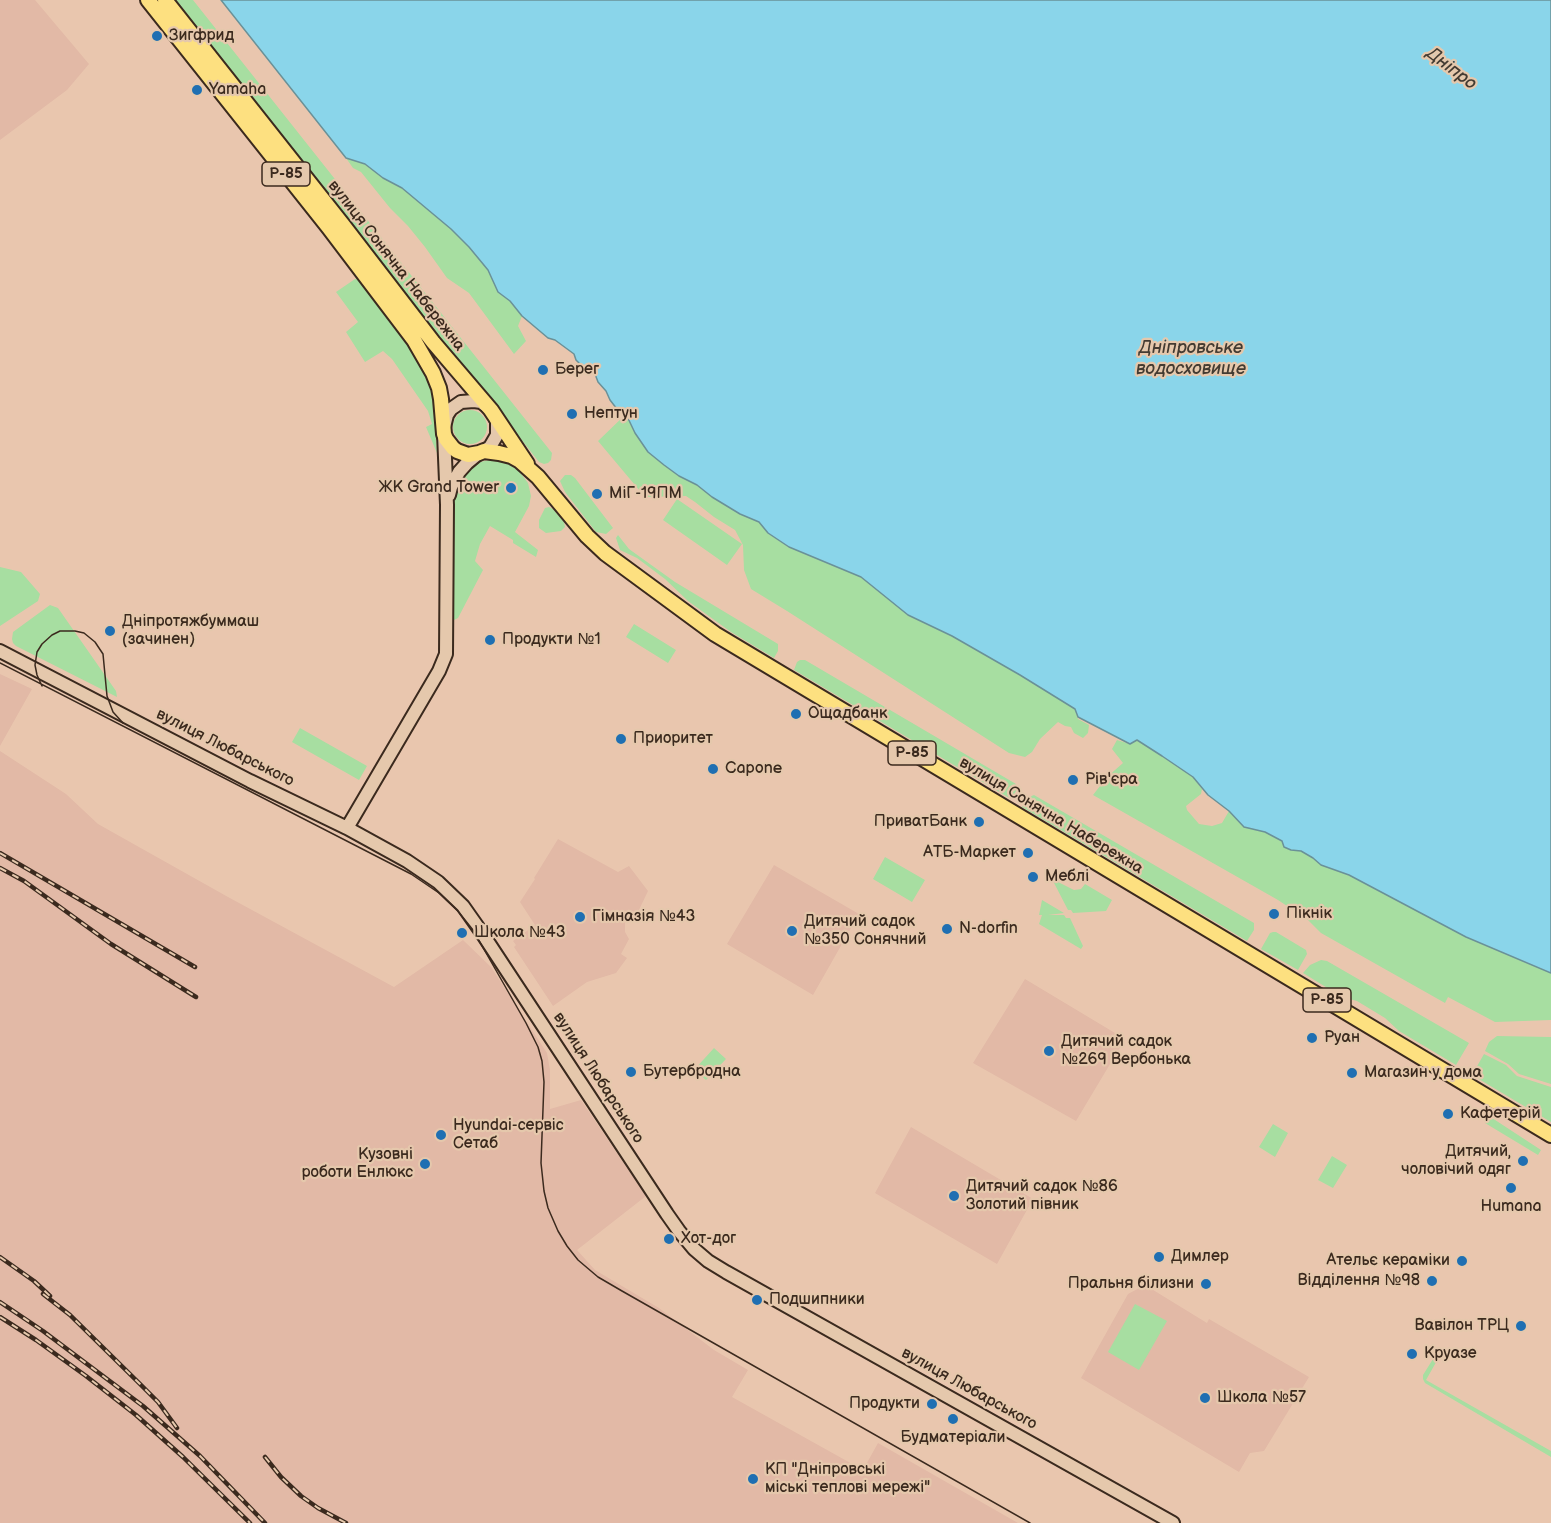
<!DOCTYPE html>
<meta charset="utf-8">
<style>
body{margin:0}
canvas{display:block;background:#e9c6ae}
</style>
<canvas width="1551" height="1523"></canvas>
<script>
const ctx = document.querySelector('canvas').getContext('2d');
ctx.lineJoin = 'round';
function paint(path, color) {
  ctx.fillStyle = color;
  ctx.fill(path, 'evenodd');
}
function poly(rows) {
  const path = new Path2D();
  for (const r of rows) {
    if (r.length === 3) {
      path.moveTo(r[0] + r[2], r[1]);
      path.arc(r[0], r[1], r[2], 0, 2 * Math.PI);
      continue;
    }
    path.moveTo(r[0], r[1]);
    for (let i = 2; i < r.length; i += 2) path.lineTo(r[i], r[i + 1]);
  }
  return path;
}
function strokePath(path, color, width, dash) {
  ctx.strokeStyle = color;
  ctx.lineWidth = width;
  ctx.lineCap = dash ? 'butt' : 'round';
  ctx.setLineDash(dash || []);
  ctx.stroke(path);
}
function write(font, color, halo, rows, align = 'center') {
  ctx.font = font + ' "Balsamiq Sans",sans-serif';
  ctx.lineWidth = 4.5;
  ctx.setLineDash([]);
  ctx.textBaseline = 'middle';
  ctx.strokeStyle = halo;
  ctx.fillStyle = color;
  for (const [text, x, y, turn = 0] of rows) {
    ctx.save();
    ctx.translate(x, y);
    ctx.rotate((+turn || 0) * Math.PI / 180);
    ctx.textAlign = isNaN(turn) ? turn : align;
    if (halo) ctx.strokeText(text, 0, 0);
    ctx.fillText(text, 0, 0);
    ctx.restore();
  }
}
paint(poly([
 [0,0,35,0,89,64,67,90,0,140],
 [0,674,32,689,0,746],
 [0,751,66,794,98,824,228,897,394,987,463,940,491,967,547,1053,550,1070,550,1109,581,1100,646,1196,577,1250,595,1270,659,1308,714,1350,748,1370,732,1397,863,1470,878,1443,1018,1523,0,1523],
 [558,839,618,872,629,866,648,891,638,912,625,923,625,932,629,939,621,954,627,958,616,973,587,982,553,1006,514,947,516,945,513,941,535,925,520,902,535,879,534,878],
 [774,865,859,914,813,995,727,944],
 [1025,979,1125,1039,1076,1121,973,1063],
 [911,1127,1033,1199,997,1264,875,1193],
 [1145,1285,1207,1323,1209,1319,1309,1377,1264,1451,1250,1453,1239,1472,1081,1378,1128,1294]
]), '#e2b9a6');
paint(poly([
 [174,0,193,0,552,453,551,460,548,463,544,464,539,462],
 [346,158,365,164,383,178,402,188,451,229,469,247,488,270,498,292,510,301,522,316,518,326,526,341,514,354,469,293,447,278,425,247,408,226,390,208,361,172,353,168],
 [355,279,359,279,396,326,419,359,433,393,437,453,426,427,432,424,428,411,392,359,383,351,365,362,346,332,358,322,336,292],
 [470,427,17],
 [626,414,635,433,648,452,679,476,697,485,712,497,740,514,759,522,768,533,789,547,861,577,889,600,987,655,1075,709,1078,719,1089,725,1088,733,1083,738,1074,733,1071,727,1065,726,1058,722,1040,739,1032,752,1025,757,1009,753,787,611,751,589,744,570,743,545,735,530,714,517,695,502,686,496,645,497,598,441],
 [490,460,498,460,516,467,528,483,531,496,529,506,515,532,538,550,536,557,513,543,513,540,490,526,480,544,475,561,483,570,458,618,452,621,453,554,452,521,453,500,461,481,466,472,480,462],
 [565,475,571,475,575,478,613,528,606,534,596,532,565,492,560,481],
 [677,499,742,544,727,565,663,520],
 [549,507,553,509,564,522,565,527,561,531,546,533,539,528,539,520,545,508],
 [618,535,629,549,675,582,778,644,778,651,774,658,731,632,688,601,665,579,637,558,620,550,616,538],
 [0,567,21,572,40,594,38,601,0,626],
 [50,605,58,608,116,691,117,697,16,646,13,643,12,639,13,632],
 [634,624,676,650,668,663,626,637],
 [800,660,805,660,1016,784,1018,788,1011,799,794,670,797,662],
 [300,728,367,766,359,780,292,742],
 [1117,740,1130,744,1137,740,1162,756,1193,777,1202,789,1201,794,1186,806,1187,810,1199,824,1212,826,1222,823,1229,811,1244,827,1265,832,1282,841,1291,850,1301,851,1314,858,1321,865,1349,875,1466,937,1551,973,1551,1020,1495,1022,1448,997,1445,1003,1321,933,1308,920,1278,900,1093,795,1107,777,1123,763,1112,749],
 [1034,795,1254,923,1254,930,1247,941,1022,807,1029,797],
 [885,857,925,880,912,902,873,879],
 [1053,881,1056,883,1058,882,1074,890,1081,889,1085,884,1112,900,1106,911,1073,913,1071,910,1068,910],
 [1042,900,1064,913,1048,915,1064,915,1066,918,1070,918,1083,946,1081,949,1039,924,1042,915,1039,915],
 [1273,932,1276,932,1306,950,1307,954,1298,970,1261,949,1270,933],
 [1321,960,1327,961,1469,1043,1456,1065,1399,1031,1385,1018,1357,1001,1342,997,1303,973,1310,965],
 [1497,1036,1551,1037,1551,1084,1519,1074,1508,1064,1485,1051,1489,1042],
 [714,1048,726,1059,706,1080,694,1070],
 [1484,1054,1506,1065,1517,1076,1551,1087,1551,1122,1472,1075],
 [1489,1116,1541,1150,1538,1155,1485,1123],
 [1273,1124,1288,1133,1275,1157,1259,1147],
 [1332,1156,1347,1165,1333,1188,1318,1180],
 [1135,1304,1167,1321,1139,1370,1108,1352],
 [1441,1350,1443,1350,1426,1380,1551,1451,1551,1457,1425,1383,1423,1379,1423,1375,1438,1351]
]), '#a7dea1');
const water = poly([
 [221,0,1551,0,1551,973,1466,937,1349,875,1321,865,1313,858,1301,851,1291,850,1284,847,1282,841,1265,832,1244,827,1229,811,1208,795,1193,777,1162,756,1137,740,1130,744,1078,717,1075,709,1020,675,952,636,908,615,861,577,789,547,768,533,759,522,740,514,712,497,697,485,679,476,664,465,648,452,635,433,626,414,617,409,610,400,606,391,598,382,595,374,581,365,576,360,574,354,555,340,548,338,522,316,510,301,498,292,488,270,469,247,451,229,402,188,383,178,365,164,346,158,221,0]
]);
paint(water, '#8ad5ea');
strokePath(water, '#6a9198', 1.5);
const secondary = poly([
 [444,427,447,415,451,409,461,402,474,401,481,402,488,407],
 [484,451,490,447,497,435,497,422,495,416],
 [449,495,451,487,459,472,467,463,479,453],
 [0,651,250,781,347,828,407,861,438,882,463,906,482,933,667,1214,679,1231,694,1249,708,1261,726,1272,1173,1523],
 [347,828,439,671,446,654,447,505,444,434]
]);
const primary = poly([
 [148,0,329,228,414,340,433,373,439,388,441,399,444,434,446,439,453,448,457,451,468,455,479,453,484,451,499,453,511,456,520,461,538,477,587,536,605,553,715,634,1551,1135],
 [165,0,343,225,433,342,491,410,527,464]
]);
strokePath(secondary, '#3b2a1e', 16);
strokePath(primary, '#3b2a1e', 18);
strokePath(secondary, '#e5c8ac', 12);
strokePath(primary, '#fde080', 14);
strokePath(poly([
 [0,663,411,874,439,893,457,910,473,930,526,1023,538,1047,542,1061,544,1082,541,1163,544,1191,548,1208,558,1231,567,1246,578,1260,598,1277,622,1291,1030,1523],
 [42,686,37,675,35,665,37,652,42,644,52,635,60,631,75,631,84,633,95,642,103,654,107,696,113,712,123,723]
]), '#3b2a1e', 1.5);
const rail = poly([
 [0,853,195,967],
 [0,868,24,881,111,944,196,997],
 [0,1257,34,1281,50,1296],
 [43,1294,70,1315,140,1384,158,1402,177,1428],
 [0,1302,43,1331,143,1406,200,1456,265,1523],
 [0,1317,36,1340,86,1376,136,1415,183,1457,250,1523],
 [265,1457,281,1477,301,1496,318,1508,346,1523]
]);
strokePath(rail, '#3b2a1e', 4.5);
strokePath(rail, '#e5c8ac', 2, [7]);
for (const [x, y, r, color] of [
 [157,36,6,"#1f6fb2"],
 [197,90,6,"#1f6fb2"],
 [543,370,6,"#1f6fb2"],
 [572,414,6,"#1f6fb2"],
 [511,488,6,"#1f6fb2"],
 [597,494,6,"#1f6fb2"],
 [110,631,6,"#1f6fb2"],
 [490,640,6,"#1f6fb2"],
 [796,714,6,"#1f6fb2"],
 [621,739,6,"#1f6fb2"],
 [713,769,6,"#1f6fb2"],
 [1073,780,6,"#1f6fb2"],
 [979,822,6,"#1f6fb2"],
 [1028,853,6,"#1f6fb2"],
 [1033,877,6,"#1f6fb2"],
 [1274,914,6,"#1f6fb2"],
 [580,917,6,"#1f6fb2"],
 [947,929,6,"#1f6fb2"],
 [792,931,6,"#1f6fb2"],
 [462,933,6,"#1f6fb2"],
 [1312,1038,6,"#1f6fb2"],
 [1049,1051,6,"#1f6fb2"],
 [631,1072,6,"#1f6fb2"],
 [1352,1073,6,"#1f6fb2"],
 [1448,1114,6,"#1f6fb2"],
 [441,1135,6,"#1f6fb2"],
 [1523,1161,6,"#1f6fb2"],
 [425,1164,6,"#1f6fb2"],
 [1511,1188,6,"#1f6fb2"],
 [954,1196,6,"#1f6fb2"],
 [669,1239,6,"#1f6fb2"],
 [1159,1257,6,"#1f6fb2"],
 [1462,1261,6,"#1f6fb2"],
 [1432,1281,6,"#1f6fb2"],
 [1206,1284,6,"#1f6fb2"],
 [757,1300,6,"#1f6fb2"],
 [1521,1326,6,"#1f6fb2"],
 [1412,1354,6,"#1f6fb2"],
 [1205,1398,6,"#1f6fb2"],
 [932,1404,6,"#1f6fb2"],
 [953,1419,6,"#1f6fb2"],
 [753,1479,6,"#1f6fb2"]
]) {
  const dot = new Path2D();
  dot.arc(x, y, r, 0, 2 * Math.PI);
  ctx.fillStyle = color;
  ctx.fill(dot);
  strokePath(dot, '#e5c8ac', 2);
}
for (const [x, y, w] of [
 [286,174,48],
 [912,753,48],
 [1327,1000,48]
]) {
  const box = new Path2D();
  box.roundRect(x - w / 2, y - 12, w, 24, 4.5);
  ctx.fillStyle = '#e5c8ac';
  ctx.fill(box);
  strokePath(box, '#3b2a1e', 1.5);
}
write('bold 15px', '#3b2a1e', null, [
 ["Р-85",286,174],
 ["Р-85",912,753],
 ["Р-85",1327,1000]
]);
write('16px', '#3b2a1e', '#e5c8ac', [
 ["Зигфрид",169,36],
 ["Yamaha",209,90],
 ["Берег",555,370],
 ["Нептун",584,414],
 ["ЖК Grand Tower",499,488,"right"],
 ["МіГ-19ПМ",609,494],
 ["Дніпротяжбуммаш",122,622],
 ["(зачинен)",122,640],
 ["Продукти №1",502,640],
 ["Ощадбанк",808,714],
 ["Приоритет",633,739],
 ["Capone",725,769],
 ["Рів'єра",1085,780],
 ["ПриватБанк",967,822,"right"],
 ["АТБ-Маркет",1016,853,"right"],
 ["Меблі",1045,877],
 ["Пікнік",1286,914],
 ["Гімназія №43",592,917],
 ["Дитячий садок",804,922],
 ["№350 Сонячний",804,940],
 ["N-dorfin",959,929],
 ["Школа №43",474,933],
 ["Руан",1324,1038],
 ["Дитячий садок",1061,1042],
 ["№269 Вербонька",1061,1060],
 ["Бутербродна",643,1072],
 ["Магазин у дома",1364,1073],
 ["Кафетерій",1460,1114],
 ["Hyundai-сервіс",453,1126],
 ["Сетаб",453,1144],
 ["Дитячий,",1511,1152,"right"],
 ["чоловічий одяг",1511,1170,"right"],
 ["Кузовні",413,1155,"right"],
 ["роботи Енлюкс",413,1173,"right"],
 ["Дитячий садок №86",966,1187],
 ["Золотий півник",966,1205],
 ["Humana",1511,1207,"center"],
 ["Хот-дог",681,1239],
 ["Димлер",1171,1257],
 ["Ательє кераміки",1450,1261,"right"],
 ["Відділення №98",1420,1281,"right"],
 ["Пральня білизни",1194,1284,"right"],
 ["Подшипники",769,1300],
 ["Вавілон ТРЦ",1509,1326,"right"],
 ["Круазе",1424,1354],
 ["Школа №57",1217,1398],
 ["Продукти",920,1404,"right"],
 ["Будматеріали",953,1438,"center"],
 ["КП \"Дніпровські",765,1470],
 ["міські теплові мережі\"",765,1488]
], 'left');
write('16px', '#3b2a1e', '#e5c8ac', [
 ["вулиця Сонячна Набережна",396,266,52],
 ["вулиця Любарського",225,748,27],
 ["вулиця Сонячна Набережна",1051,816,31],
 ["вулиця Любарського",598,1078,57],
 ["вулиця Любарського",969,1389,29]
]);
write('italic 18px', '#433b32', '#e5c8ac', [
 ["Дніпро",1451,69,37],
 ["Дніпровське",1191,348],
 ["водосховище",1191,369]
]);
</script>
